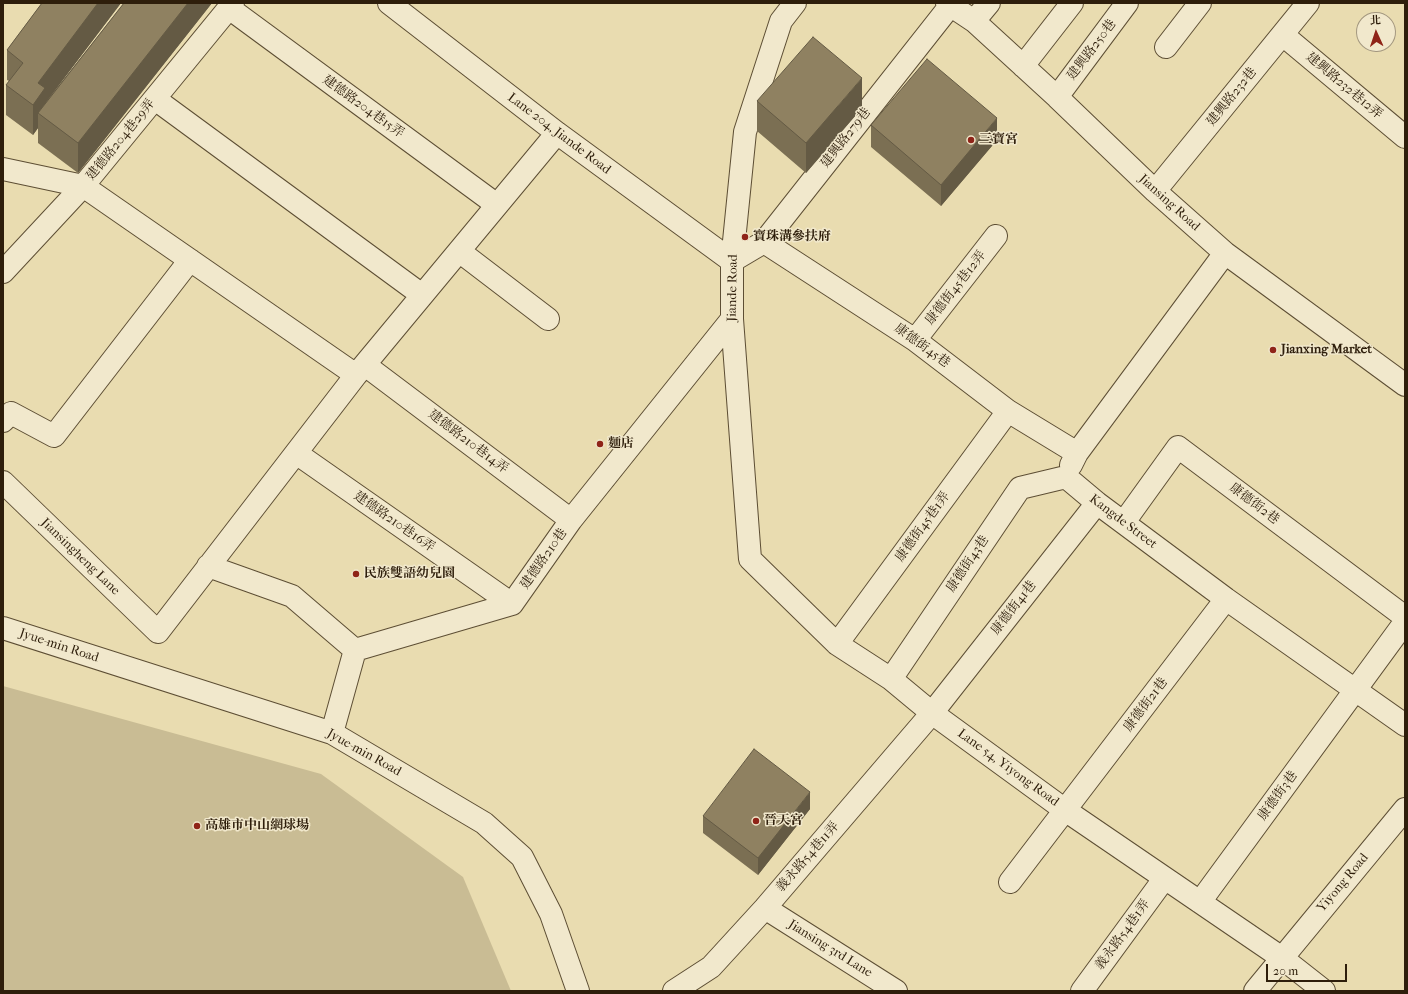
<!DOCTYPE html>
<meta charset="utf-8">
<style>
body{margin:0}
#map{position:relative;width:1408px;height:994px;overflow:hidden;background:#e9dcb0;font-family:"IM FELL French Canon","Noto Serif TC",serif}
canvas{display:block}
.frame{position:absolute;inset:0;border:4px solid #2e1e0b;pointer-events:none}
.north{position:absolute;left:1356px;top:12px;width:40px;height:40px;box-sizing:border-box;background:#f1e8cc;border:1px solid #a3977f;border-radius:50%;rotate:357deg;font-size:11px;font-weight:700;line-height:16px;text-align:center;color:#2e1e0b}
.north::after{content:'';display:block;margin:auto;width:14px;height:18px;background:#8f2418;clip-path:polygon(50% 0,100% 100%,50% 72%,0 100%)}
.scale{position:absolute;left:1266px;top:964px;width:81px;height:18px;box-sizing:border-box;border:2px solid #2e1e0b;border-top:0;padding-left:5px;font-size:12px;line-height:14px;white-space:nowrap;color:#2e1e0b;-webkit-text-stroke:3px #f1e8cc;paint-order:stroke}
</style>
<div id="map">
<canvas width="1408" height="994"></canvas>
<div class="frame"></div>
<div class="north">北</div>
<div class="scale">20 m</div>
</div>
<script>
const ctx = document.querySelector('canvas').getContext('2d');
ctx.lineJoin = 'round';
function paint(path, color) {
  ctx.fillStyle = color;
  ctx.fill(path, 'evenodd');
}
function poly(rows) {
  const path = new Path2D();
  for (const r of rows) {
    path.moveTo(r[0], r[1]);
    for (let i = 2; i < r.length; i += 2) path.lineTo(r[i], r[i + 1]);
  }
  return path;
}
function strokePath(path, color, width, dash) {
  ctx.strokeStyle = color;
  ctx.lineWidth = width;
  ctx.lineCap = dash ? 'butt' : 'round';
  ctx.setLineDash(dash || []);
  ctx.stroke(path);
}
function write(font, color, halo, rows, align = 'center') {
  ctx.font = font + ' "IM FELL French Canon","Noto Serif TC",serif';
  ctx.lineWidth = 3;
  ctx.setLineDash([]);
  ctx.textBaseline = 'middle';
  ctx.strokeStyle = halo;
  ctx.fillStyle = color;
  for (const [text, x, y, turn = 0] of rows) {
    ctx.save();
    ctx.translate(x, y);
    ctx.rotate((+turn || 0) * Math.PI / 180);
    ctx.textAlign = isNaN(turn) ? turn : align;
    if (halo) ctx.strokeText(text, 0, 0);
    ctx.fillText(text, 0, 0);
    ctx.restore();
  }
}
paint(poly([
 [3,686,321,774,463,877,511,991,3,991]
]), '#c9bc94');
const minor = poly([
 [389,3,557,133,732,261,764,242,950,6],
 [795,3,781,21,745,132,732,261,732,319,750,559,837,644,891,679,932,713,1065,810,1282,958,1324,991],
 [947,3,974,21,1057,97,1155,191,1225,253,1405,385],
 [229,8,497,205],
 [974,21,989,3],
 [1283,35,1405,137],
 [1166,47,1200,3],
 [1023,66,1072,3],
 [1057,97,1127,3],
 [155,99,422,295],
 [3,169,83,186,356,375],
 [1155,191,1308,3],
 [764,242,915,340,1008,411,1077,453],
 [459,251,548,319],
 [3,272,83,186,233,3],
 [915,340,996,236],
 [365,365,571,520],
 [3,421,11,413,54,436,190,260],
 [296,453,512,604],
 [1071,465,1077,453,1225,253],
 [1066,477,1097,503,1226,599,1405,725],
 [3,482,158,632,356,375,557,133],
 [1124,522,1178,447,1405,617],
 [208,566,292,596,355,650],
 [3,628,332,733,484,823,522,857,551,914,578,991],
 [837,644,1008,411],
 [891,679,1020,488,1066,477],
 [332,733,355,650,512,604,571,520,732,319],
 [1010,882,1226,599],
 [1200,902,1405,622],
 [765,908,896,991],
 [674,991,711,967,765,908,932,713,1097,503],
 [1082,991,1164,879],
 [1255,991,1405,809]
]);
strokePath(minor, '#5d4e34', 24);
strokePath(minor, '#f1e8cc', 22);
paint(poly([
 [42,3,121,3,45,103,124,3,212,3,78,173,38,143,38,128,33,135,6,115,6,85,9,81,7,80,7,50],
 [757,101,862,108,806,173,757,131],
 [871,125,997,140,941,206,871,147],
 [810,809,758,875,703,833,703,816]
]), '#7b6f53');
paint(poly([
 [98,3,121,3,38,113,38,128,33,135,33,105,38,83],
 [188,3,212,3,78,173,78,143],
 [862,78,862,108,806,173,806,143],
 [997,118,997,140,941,206,941,185],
 [810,792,810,809,758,875,758,858]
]), '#645a44');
const building = poly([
 [42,3,98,3,38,83,45,88,33,105,6,85,23,63,7,50,42,3],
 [124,3,188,3,78,143,38,113,124,3],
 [813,37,862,78,806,143,757,101,813,37],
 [927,59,997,118,941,185,871,125,927,59],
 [754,749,810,792,758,858,703,816,754,749]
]);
paint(building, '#8f8161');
strokePath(building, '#645a44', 1);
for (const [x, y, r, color] of [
 [971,140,4,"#8f2418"],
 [745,237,4,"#8f2418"],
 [1273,350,4,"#8f2418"],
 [600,444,4,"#8f2418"],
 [356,574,4,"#8f2418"],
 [756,821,4,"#8f2418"],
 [197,826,4,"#8f2418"]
]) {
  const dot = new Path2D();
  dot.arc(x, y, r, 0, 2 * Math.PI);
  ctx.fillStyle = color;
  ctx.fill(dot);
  strokePath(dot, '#f1e8cc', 1.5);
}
write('13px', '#2e1e0b', '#f1e8cc', [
 ["建興路250巷",1092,50,-53],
 ["建興路232巷12弄",1344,86,40],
 ["建興路232巷",1232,97,-51],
 ["建德路204巷15弄",363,107,36],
 ["Lane 204, Jiande Road",559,134,37],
 ["建興路279巷",846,138,-52],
 ["建德路204巷29弄",121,140,-51],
 ["Jiansing Road",1169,203,42],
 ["Jiande Road",733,288,-89],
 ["康德街45巷12弄",956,288,-52],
 ["康德街45巷",922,346,36],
 ["建德路210巷14弄",468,442,37],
 ["康德街2巷",1254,504,37],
 ["建德路210巷16弄",394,522,35],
 ["Kangde Street",1123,522,37],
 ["康德街45巷1弄",923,527,-54],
 ["Jiansingheng Lane",80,557,44],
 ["建德路210巷",544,559,-55],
 ["康德街43巷",968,564,-56],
 ["康德街41巷",1014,608,-52],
 ["Jyue-min Road",59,646,18],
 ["康德街21巷",1146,705,-53],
 ["Jyue-min Road",364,753,29],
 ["Lane 54, Yiyong Road",1008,768,36],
 ["康德街3巷",1278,796,-54],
 ["義永路54巷11弄",808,857,-49],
 ["Yiyong Road",1343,883,-50],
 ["義永路54巷1弄",1123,935,-54],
 ["Jiansing 3rd Lane",830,949,32]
]);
write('bold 13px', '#2e1e0b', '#f1e8cc', [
 ["三寶宮",979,140],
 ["寶珠溝參扶府",753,237],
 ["Jianxing Market",1281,350],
 ["麵店",608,444],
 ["民族雙語幼兒園",364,574],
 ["晉天宮",764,821],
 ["高雄市中山網球場",205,826]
], 'left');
</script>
